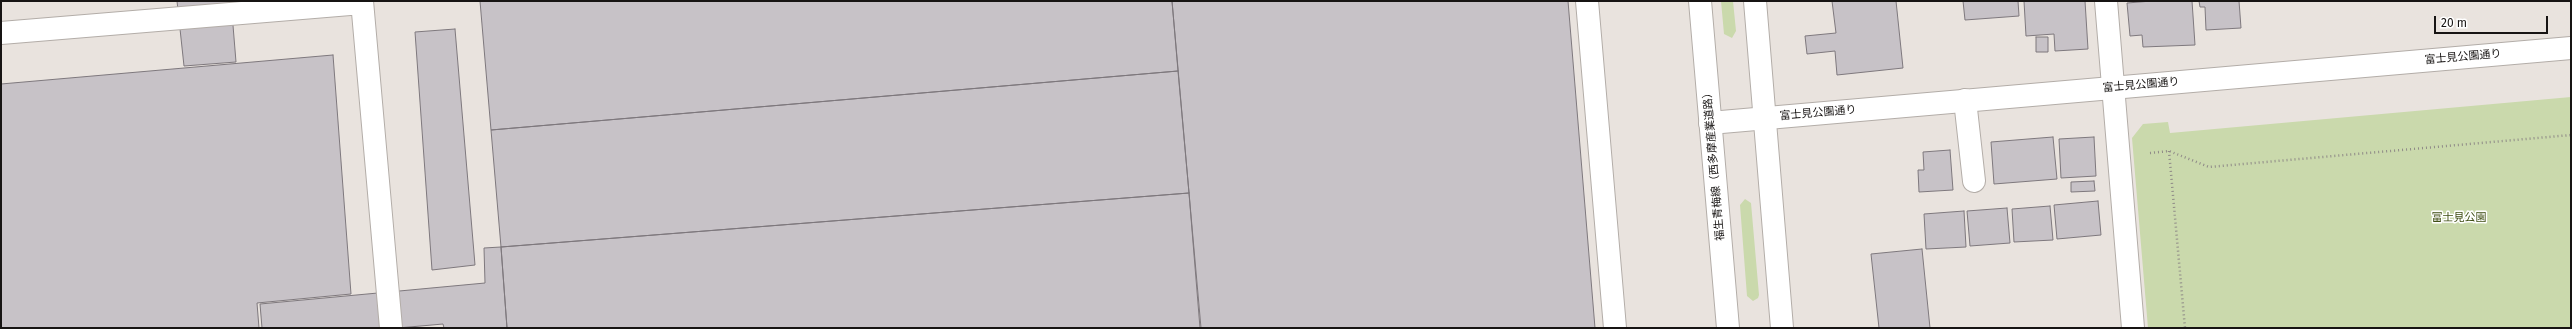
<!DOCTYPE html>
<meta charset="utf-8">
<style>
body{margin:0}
#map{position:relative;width:2572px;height:329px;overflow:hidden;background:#e9e3de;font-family:"Fira Sans",sans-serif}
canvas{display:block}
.frame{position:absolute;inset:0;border:2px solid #171413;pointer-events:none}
.scale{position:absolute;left:2434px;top:16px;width:114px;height:18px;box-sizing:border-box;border:2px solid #171413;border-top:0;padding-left:5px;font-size:12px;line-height:14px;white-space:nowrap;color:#171413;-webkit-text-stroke:3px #fff;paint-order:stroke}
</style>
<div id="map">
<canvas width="2572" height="329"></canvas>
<div class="frame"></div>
<div class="scale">20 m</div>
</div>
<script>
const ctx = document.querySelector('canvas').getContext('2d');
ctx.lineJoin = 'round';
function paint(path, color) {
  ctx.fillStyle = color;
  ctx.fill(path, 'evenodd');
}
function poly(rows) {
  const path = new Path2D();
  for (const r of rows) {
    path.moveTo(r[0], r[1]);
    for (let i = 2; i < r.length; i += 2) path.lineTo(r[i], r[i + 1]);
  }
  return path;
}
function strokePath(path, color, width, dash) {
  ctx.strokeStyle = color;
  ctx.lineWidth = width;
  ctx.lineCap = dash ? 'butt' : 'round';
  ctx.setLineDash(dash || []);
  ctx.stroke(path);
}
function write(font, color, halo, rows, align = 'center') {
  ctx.font = font + ' "Fira Sans","Noto Sans JP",sans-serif';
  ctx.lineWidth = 3;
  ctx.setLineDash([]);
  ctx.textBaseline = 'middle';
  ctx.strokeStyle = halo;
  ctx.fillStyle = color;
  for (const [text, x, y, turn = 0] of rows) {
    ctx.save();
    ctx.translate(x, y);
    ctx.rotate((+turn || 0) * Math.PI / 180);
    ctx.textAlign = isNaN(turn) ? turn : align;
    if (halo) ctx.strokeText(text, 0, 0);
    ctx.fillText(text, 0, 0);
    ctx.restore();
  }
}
paint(poly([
 [1721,1,1733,1,1736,31,1732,38,1724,34],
 [2571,97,2571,328,2148,328,2132,138,2143,124,2168,122,2170,133],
 [1745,199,1751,203,1759,295,1758,298,1753,301,1747,296,1740,205]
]), '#cad9ac');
const building = poly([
 [177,1,231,1,236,62,184,66,177,1],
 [480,1,1172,1,1178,71,491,130,480,1],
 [1172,1,1568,1,1595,328,1201,328,1172,1],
 [1832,1,1896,1,1903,68,1837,75,1835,51,1807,54,1805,36,1836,33,1832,1],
 [1963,1,2018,1,2019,16,1965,20,1963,1],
 [2024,1,2085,1,2088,49,2055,51,2054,34,2026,36,2024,1],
 [2152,1,2192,1,2195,45,2143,47,2142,35,2130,36,2127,3,2152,1],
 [2199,1,2239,1,2241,28,2206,30,2205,7,2200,7,2199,1],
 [455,29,475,265,432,270,415,32,455,29],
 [2036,37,2048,37,2048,52,2036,52,2036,37],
 [333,55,351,294,257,303,259,328,1,328,1,84,333,55],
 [1178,71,1189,193,501,247,491,130,1178,71],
 [2053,137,2057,179,1994,184,1991,142,2053,137],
 [2094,137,2096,176,2061,178,2059,139,2094,137],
 [1950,150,1953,190,1919,192,1918,170,1924,170,1923,152,1950,150],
 [2094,181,2095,191,2071,192,2071,182,2094,181],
 [1189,193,1200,328,507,328,501,247,1189,193],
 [2098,201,2101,235,2057,239,2054,205,2098,201],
 [2050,206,2053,240,2014,242,2012,209,2050,206],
 [2007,208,2010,243,1970,246,1967,211,2007,208],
 [1964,211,1966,247,1926,249,1924,214,1964,211],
 [501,247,507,328,444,328,443,324,398,328,262,328,260,304,485,283,484,248,501,247],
 [1922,249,1930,328,1879,328,1871,254,1922,249]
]);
paint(building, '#c7c2c7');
strokePath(building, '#7e787d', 1);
const service = poly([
 [362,1,391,328],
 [1587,1,1615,328],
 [1,33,362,3],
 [1965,100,1974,181]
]);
const minor = poly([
 [2106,1,2133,328]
]);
const tertiary = poly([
 [1710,123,2571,48]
]);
const secondary = poly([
 [1700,1,1728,328],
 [1755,1,1782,328]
]);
strokePath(service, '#b3ada8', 24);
strokePath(minor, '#b3ada8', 24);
strokePath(tertiary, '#b3ada8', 24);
strokePath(secondary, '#b3ada8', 24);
strokePath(poly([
 [2169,151,2185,328],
 [2150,153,2169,151,2209,167,2571,135]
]), '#8f8a87', 2.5, [1, 3]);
strokePath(service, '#fff', 22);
strokePath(minor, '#fff', 22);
strokePath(tertiary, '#fff', 22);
strokePath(secondary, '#fff', 22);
write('11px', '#171413', '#fff', [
 ["富士見公園通り",2463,57,-5],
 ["富士見公園通り",2141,85,-5],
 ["富士見公園通り",1818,113,-5],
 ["福生青梅線（西多摩産業道路）",1714,164,-95]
]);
write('11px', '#404f15', '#fff', [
 ["富士見公園",2459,218]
]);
</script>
